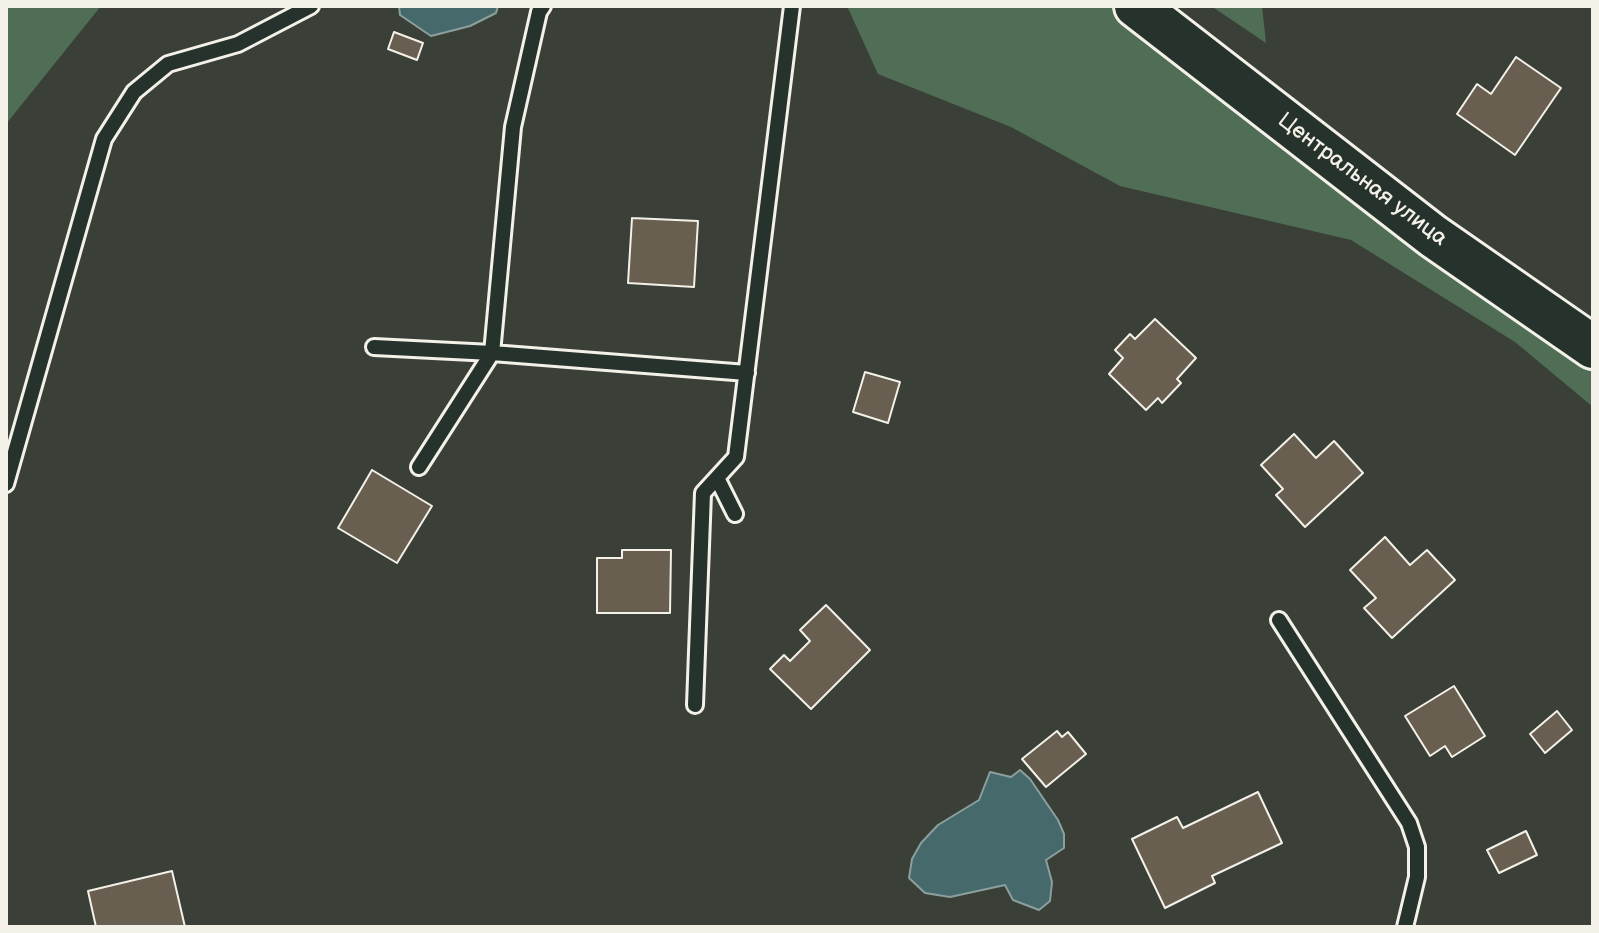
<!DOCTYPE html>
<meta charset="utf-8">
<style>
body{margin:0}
#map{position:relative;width:1599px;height:933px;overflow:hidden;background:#3a4038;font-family:"Balsamiq Sans",sans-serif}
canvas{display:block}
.frame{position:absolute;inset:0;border:8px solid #f4f1e8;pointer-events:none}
</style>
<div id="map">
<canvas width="1599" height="933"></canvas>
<div class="frame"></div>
</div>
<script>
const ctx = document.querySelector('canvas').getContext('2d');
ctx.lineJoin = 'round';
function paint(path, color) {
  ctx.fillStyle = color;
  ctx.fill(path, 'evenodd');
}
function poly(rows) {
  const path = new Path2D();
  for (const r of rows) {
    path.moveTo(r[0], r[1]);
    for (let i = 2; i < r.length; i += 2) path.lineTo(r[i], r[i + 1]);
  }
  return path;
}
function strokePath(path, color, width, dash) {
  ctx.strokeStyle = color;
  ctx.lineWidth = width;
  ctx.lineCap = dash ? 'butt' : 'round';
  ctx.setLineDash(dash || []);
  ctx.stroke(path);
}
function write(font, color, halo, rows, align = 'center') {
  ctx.font = font + ' "Balsamiq Sans",sans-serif';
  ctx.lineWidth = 6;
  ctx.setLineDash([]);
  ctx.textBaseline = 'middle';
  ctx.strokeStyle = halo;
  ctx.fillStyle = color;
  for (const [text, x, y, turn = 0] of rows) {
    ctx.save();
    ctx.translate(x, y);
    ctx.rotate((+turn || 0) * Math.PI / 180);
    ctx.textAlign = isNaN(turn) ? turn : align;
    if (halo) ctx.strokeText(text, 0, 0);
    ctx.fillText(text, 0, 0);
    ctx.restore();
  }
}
paint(poly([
 [6,6,101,6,6,124],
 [847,6,1110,6,1451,264,1593,363,1593,407,1515,342,1351,240,1120,186,1011,127,878,74],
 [1211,6,1262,6,1266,43]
]), '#506d55');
const water = poly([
 [399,6,498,6,496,13,470,26,431,36,400,15,399,6],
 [1020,770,1030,779,1058,820,1064,834,1064,848,1046,860,1052,882,1050,901,1039,910,1013,900,1005,885,950,897,925,893,909,878,912,859,921,843,938,825,979,800,990,772,1011,777,1020,770]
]);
paint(water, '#46696b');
strokePath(water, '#8c9f9d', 2);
const building = poly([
 [394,32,423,43,417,60,388,49,394,32],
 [1516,57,1561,88,1515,155,1457,114,1477,84,1491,94,1516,57],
 [632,218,698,221,694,287,628,283,632,218],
 [1155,319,1196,358,1177,379,1181,383,1162,403,1158,398,1146,410,1109,374,1123,358,1115,350,1130,334,1135,339,1155,319],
 [865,372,900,382,888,423,853,412,865,372],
 [1294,434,1316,458,1334,441,1363,473,1305,527,1276,495,1283,489,1261,465,1294,434],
 [372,470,432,506,397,563,338,528,372,470],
 [1385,537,1410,565,1427,550,1455,580,1392,638,1364,608,1376,598,1350,570,1385,537],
 [622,550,671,550,670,613,597,613,597,558,622,558,622,550],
 [826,605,870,650,811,709,770,669,784,655,790,661,810,641,800,630,826,605],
 [1454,686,1485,736,1452,757,1445,746,1430,756,1405,716,1454,686],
 [1557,711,1572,730,1545,753,1530,734,1557,711],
 [1057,731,1062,737,1068,732,1086,754,1046,787,1022,759,1057,731],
 [1258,792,1282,843,1212,876,1215,883,1165,908,1132,839,1177,817,1183,828,1258,792],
 [1526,831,1537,855,1499,873,1487,850,1526,831],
 [172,871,185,927,96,927,88,891,172,871]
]);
paint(building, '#685f51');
strokePath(building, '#f4f1e8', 2);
const lane = poly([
 [374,347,492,353,747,373],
 [419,467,492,353,513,127,539,12,543,6],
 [717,478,735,514],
 [6,484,104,139,134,92,168,64,238,44,311,6],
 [1279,620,1409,823,1417,847,1417,877,1405,927],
 [695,705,703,493,736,457,792,6]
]);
const secondary = poly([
 [1136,6,1433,236,1593,347]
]);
strokePath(lane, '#f4f1e8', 20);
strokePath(secondary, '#f4f1e8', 48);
strokePath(lane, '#26332d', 14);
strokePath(secondary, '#26332d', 42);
write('22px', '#f4f1e8', '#26332d', [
 ["Центральная улица",1362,180,37]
]);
</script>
